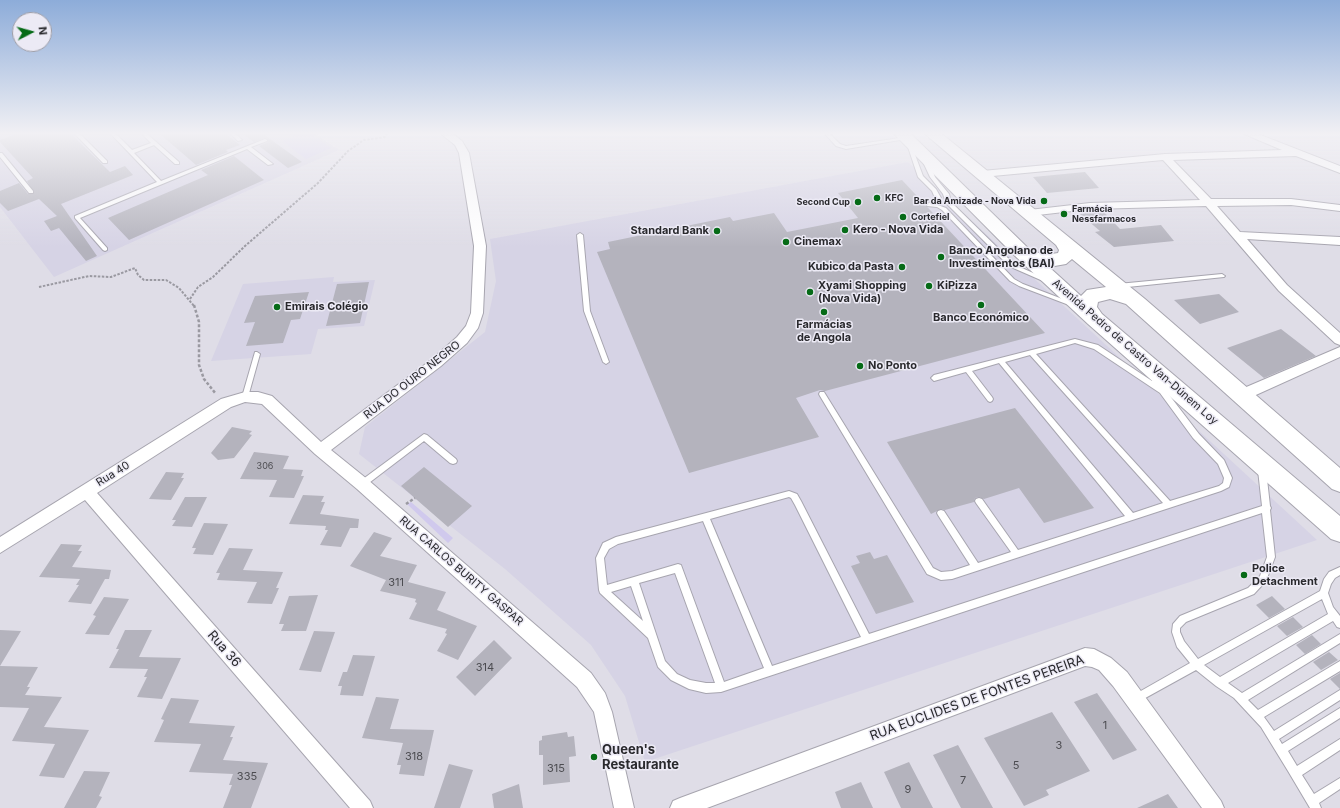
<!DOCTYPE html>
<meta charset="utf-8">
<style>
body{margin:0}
#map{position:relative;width:1340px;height:808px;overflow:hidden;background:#dfdde7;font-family:Inter,sans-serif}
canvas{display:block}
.north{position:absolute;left:12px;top:12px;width:40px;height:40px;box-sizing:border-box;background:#eceaf5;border:1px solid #9e9da5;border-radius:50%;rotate:84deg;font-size:11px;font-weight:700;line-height:16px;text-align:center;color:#29292d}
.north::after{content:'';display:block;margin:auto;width:14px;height:18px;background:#066b17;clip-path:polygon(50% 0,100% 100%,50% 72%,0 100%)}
</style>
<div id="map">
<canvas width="1340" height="808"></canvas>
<div class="north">N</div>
</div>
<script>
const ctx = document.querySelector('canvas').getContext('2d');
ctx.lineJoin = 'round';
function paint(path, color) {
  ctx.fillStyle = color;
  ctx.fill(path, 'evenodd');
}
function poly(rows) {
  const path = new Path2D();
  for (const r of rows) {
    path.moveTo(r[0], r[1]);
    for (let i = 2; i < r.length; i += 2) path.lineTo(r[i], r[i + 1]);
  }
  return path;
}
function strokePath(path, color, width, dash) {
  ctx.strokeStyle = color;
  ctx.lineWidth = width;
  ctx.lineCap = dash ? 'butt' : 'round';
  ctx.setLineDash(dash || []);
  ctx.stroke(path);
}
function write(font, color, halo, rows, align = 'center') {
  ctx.font = font + ' Inter,sans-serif';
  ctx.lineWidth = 3;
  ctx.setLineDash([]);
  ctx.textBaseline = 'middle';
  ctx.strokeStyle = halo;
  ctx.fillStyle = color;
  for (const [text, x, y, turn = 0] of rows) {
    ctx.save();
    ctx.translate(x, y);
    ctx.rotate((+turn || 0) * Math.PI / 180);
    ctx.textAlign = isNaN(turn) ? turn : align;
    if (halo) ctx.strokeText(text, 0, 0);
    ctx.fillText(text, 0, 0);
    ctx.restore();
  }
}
paint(poly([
 [0,134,316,134,339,150,54,277,0,207],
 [908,162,1317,540,645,762,625,696,591,645,505,569,359,454,365,427,485,332,496,281,490,239],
 [334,277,333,282,375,280,364,326,318,329,311,354,211,361,243,284]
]), '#d6d3e5');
paint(poly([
 [298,134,312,134,331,148,306,159,282,141],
 [411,502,453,538,448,543,407,504]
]), '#d0c9ed');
paint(poly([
 [17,134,71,134,110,172,125,166,133,175,61,204,97,256,86,261,59,228,51,231,44,221,57,216,39,199,8,211,0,203,0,191,19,183,28,194,34,193,27,181,33,178,0,142,0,140],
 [160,134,226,134,240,145,226,150,228,152,196,165],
 [243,134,263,134,302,162,288,168,259,146,268,142,268,139,264,138,254,142],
 [234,156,264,180,129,240,108,218,208,175,201,170],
 [1085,172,1099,188,1047,193,1033,177],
 [902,180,1045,333,825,391,820,390,796,398,819,437,689,473,597,252,610,249,608,242,730,217,733,221,774,213,787,232,858,218,838,193],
 [1102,210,1120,229,1161,225,1174,241,1114,247,1095,232,1100,231,1080,214],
 [369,282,360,323,326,326,337,284],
 [309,292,300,319,291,320,283,343,246,346,255,322,244,323,255,296],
 [1219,294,1239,312,1200,324,1174,300],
 [1281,329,1316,356,1264,378,1227,348],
 [1015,408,1094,508,1044,523,1019,488,984,499,979,497,975,498,974,502,945,510,941,509,931,514,887,442],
 [232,427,252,431,249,434,252,435,234,458,218,460,211,453],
 [254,452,289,456,283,469,303,470,301,476,304,476,294,498,269,497,277,480,240,479],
 [424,467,472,506,448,527,401,486],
 [166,472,184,473,181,478,184,478,171,500,149,499],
 [303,495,324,496,321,502,325,502,320,514,359,519,358,528,350,528,341,547,320,545,328,530,325,530,326,526,289,524],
 [185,497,207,497,192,527,172,526,176,520,172,520],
 [204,523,228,524,213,555,193,554,196,548,192,548],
 [374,532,392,538,380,556,417,565,408,582,446,592,437,610,477,626,458,660,437,651,447,634,445,633,447,629,409,619,417,603,415,602,416,599,380,591,386,580,350,566],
 [61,544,82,545,78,551,82,551,72,567,111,570,109,579,105,579,91,604,68,602,79,585,76,585,80,579,39,577],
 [229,548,253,549,243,570,283,572,276,588,279,588,272,604,247,603,257,582,217,580,220,573,216,573],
 [870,552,874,559,887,555,914,602,876,614,851,566,860,563,856,556],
 [318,595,306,631,281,631,284,624,279,624,289,596],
 [1272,596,1285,609,1269,618,1256,605],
 [104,597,129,599,109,635,85,634,96,616,93,615],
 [1293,617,1303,627,1287,636,1277,626],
 [0,630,21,631,0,666],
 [125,630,152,630,139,657,181,658,162,699,137,697,147,677,144,677,148,669,109,668,119,649,116,649],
 [314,631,335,632,321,672,299,670],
 [1312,635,1321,644,1305,654,1296,645],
 [494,640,512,658,475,696,456,677],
 [1329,652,1338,660,1321,670,1313,662],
 [353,655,375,656,363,696,340,695,342,686,338,686,343,672,347,672],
 [0,666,38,667,27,687,30,687,25,695,62,697,44,727,89,730,64,778,39,776,55,744,12,741,29,708,0,707],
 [1340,673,1340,689,1330,679],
 [1097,693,1137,750,1113,760,1074,702],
 [376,697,399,699,390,729,434,730,424,776,399,774,401,765,397,765,403,743,362,738],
 [171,698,199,700,189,723,235,726,230,737,233,737,223,760,268,763,251,808,223,808,232,785,229,785,233,774,189,772,201,744,154,742,164,720,161,719],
 [1052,712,1090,771,1046,790,1049,795,1024,806,984,738],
 [567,732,568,737,574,736,576,756,569,757,570,782,543,785,543,755,539,755,539,741,542,740,542,736],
 [958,745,993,808,961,808,933,755],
 [909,762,933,808,901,808,884,772],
 [449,764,473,770,460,808,434,808],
 [84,771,110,772,99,796,102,797,96,808,64,808],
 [861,782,873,808,841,808,835,792],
 [519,784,523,808,494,808,492,794],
 [1168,794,1178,808,1137,808]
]), '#b4b3bd');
const lane = poly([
 [75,134,80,134,107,161,107,163,103,163,75,134],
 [111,134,116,134,132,150,151,143,142,134,147,134,179,162,179,164,175,164,154,145,134,153,161,181,265,139,267,140,267,141,251,147,273,164,268,165,247,149,80,218,107,248,107,250,105,251,103,250,75,218,75,216,157,182,111,134],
 [231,134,236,134,242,140,238,141,231,134],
 [825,134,830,134,840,144,846,146,906,137,908,138,906,139,846,149,836,146,825,134],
 [907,143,911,144,923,176,936,189,941,198,939,202,935,204,946,208,1014,279,1023,284,1073,303,1074,304,1073,305,1069,305,1019,286,1010,281,942,210,937,207,927,206,927,204,935,200,935,198,932,191,918,177,907,144,907,143],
 [0,153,2,153,33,191,33,193,29,193,0,157,0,153],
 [926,160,929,162,935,177,949,194,951,202,1015,265,1047,279,1048,280,1047,281,1043,281,1011,267,1003,260,946,203,943,194,930,177,923,162,926,160],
 [580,233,583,235,590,311,609,362,606,364,603,362,584,311,577,235,580,233],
 [1222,274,1225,276,1224,277,1118,288,1115,286,1118,284,1222,274],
 [1075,339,1098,345,1152,381,1153,379,1157,379,1199,434,1224,460,1232,478,1229,487,1221,491,952,579,941,580,927,574,820,396,819,394,820,392,824,392,933,568,941,572,952,571,970,565,938,515,937,513,938,511,941,510,944,511,978,563,1011,552,976,503,975,501,976,499,979,498,982,499,1018,550,1125,516,999,363,972,371,992,397,993,399,992,401,990,402,988,401,966,372,934,381,931,378,934,375,1075,339],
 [1075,343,1094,349,1160,393,1193,438,1218,464,1224,478,1223,483,1219,486,1170,501,1036,354,1075,343],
 [1030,355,1163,503,1133,513,1005,362,1030,355],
 [255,352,257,352,260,354,248,397,245,400,242,397,255,352],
 [424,434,427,435,456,459,457,461,456,463,453,464,450,463,424,441,365,486,362,487,359,486,358,484,359,482,424,434],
 [1262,467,1265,468,1266,470,1270,506,1271,508,1270,510,1275,557,1266,581,1254,594,1186,622,1180,628,1180,632,1184,641,1198,659,1320,591,1324,579,1329,572,1340,567,1340,575,1335,578,1331,584,1328,593,1333,607,1340,616,1340,628,1337,627,1333,621,1228,683,1242,693,1340,634,1340,643,1248,700,1258,710,1340,661,1340,671,1264,717,1274,731,1340,690,1340,700,1279,739,1282,744,1340,708,1340,718,1288,751,1297,766,1340,739,1340,750,1302,775,1314,794,1340,778,1340,789,1319,803,1321,808,1310,808,1288,771,1261,727,1234,698,1216,686,1196,670,1138,702,1135,704,1132,702,1130,699,1132,696,1190,663,1177,647,1172,632,1173,624,1180,616,1248,588,1260,576,1267,557,1262,513,721,692,706,693,689,689,671,680,658,667,648,638,600,593,599,590,596,558,603,543,616,537,789,491,797,494,801,501,869,634,1262,506,1258,470,1259,468,1262,467],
 [789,497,791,498,795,505,861,637,772,666,710,519,789,497],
 [703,521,764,668,724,682,681,565,678,564,607,585,604,558,609,549,618,544,703,521],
 [675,573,715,683,706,683,690,680,677,674,665,661,639,583,675,573],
 [631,586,643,621,611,592,631,586],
 [1322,599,1328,614,1220,677,1204,665,1322,599]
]);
const street = poly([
 [441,134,453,134,462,141,469,153,486,246,483,313,478,328,467,343,441,366,331,450,367,479,591,673,605,693,612,712,634,808,614,808,594,712,577,687,357,489,315,454,262,404,245,402,231,407,97,493,370,801,373,808,350,808,85,500,0,553,0,537,221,399,245,392,258,392,272,396,321,442,431,360,457,337,466,326,471,313,474,246,459,153,455,145,441,134],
 [1244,134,1258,134,1340,166,1340,173,1296,156,1173,160,1211,199,1291,199,1340,205,1340,211,1291,205,1217,206,1240,232,1340,237,1340,245,1247,239,1287,285,1340,333,1340,345,1335,343,1279,291,1206,206,1090,209,1029,216,1024,213,1029,210,1090,203,1200,200,1163,160,982,177,977,174,982,171,1165,154,1282,150,1244,134],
 [1340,347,1340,357,1247,399,1242,400,1237,399,1235,395,1237,391,1340,347],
 [1085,648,1094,649,1111,658,1127,672,1221,801,1224,808,1202,808,1113,686,1099,670,1092,667,1085,666,707,808,670,808,673,801,680,798,1085,648]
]);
const highway = poly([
 [894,134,911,134,1030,250,1045,255,1058,253,1059,250,1056,245,925,134,942,134,1145,299,1340,468,1340,492,1332,489,1126,304,1110,299,1098,302,1097,307,1102,314,1340,516,1340,542,1331,539,1088,324,1014,255,894,134],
 [1072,259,1106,287,1087,290,1081,296,1049,267,1066,264,1072,259]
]);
strokePath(lane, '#a7a5af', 2);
strokePath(street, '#a7a5af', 2);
strokePath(highway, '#a7a5af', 2);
strokePath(poly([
 [39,287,89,276,111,277,135,268,138,275,144,280,166,280,179,288,194,306],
 [190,299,198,287,213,277,245,246,318,183,348,151,364,140,385,137,387,134]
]), '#9a99a1', 2, [2.5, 1.5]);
strokePath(poly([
 [194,305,199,322,199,365,204,379,216,394],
 [406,504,415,498]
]), '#9a99a1', 2.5, [3, 2]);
paint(lane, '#fff');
paint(street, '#fff');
paint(highway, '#fff');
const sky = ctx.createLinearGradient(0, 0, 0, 247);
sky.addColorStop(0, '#8dacd9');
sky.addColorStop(0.54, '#f1f0f4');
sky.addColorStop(1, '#f1f0f400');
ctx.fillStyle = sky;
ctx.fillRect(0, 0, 1340, 247);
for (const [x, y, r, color] of [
 [877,198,4,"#066b17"],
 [1044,201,4,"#066b17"],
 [858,202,4,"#066b17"],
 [1064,214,4,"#066b17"],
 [903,217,4,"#066b17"],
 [845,230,4,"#066b17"],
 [717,231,4,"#066b17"],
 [786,242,4,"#066b17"],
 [941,257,4,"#066b17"],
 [902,267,4,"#066b17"],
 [929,286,4,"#066b17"],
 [810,292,4,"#066b17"],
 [981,305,4,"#066b17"],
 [277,307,4,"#066b17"],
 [824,312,4,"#066b17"],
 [860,366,4,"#066b17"],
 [1244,575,4,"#066b17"],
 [594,757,4,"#066b17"]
]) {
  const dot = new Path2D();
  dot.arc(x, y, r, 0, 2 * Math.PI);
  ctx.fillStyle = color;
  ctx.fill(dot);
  strokePath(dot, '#eceaf5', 1.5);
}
write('bold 9px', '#29292d', '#eceaf5', [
 ["KFC",885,198],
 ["Bar da Amizade - Nova Vida",1036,201,"right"],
 ["Second Cup",850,202,"right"],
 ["Farmácia",1072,209],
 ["Nessfarmacos",1072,219],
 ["Cortefiel",911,217]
], 'left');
write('9px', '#4c4c51', null, [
 ["306",265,466]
]);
write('bold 11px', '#29292d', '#eceaf5', [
 ["Kero - Nova Vida",853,230],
 ["Standard Bank",709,231,"right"],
 ["Cinemax",794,242],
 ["Banco Angolano de",949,251],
 ["Investimentos (BAI)",949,264],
 ["Kubico da Pasta",894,267,"right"],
 ["Xyami Shopping",818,286],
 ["(Nova Vida)",818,299],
 ["KiPizza",937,286],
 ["Emirais Colégio",285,307],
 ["Banco Económico",981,318,"center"],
 ["Farmácias",824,325,"center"],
 ["de Angola",824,338,"center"],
 ["No Ponto",868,366],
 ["Police",1252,569],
 ["Detachment",1252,582]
], 'left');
write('11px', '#29292d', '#eceaf5', [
 ["Avenida Pedro de Castro Van-Dúnem Loy",1135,352,41],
 ["RUA DO OURO NEGRO",412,380,-38],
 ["Rua 40",113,474,-32],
 ["RUA CARLOS BURITY GASPAR",461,571,41]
]);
write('11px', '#4c4c51', null, [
 ["311",396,583],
 ["314",485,668],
 ["1",1105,726],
 ["3",1059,746],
 ["318",414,757],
 ["5",1016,766],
 ["315",556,769],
 ["335",247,777],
 ["7",963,781],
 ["9",908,790]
]);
write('13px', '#29292d', '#eceaf5', [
 ["Rua 36",224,649,49],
 ["RUA EUCLIDES DE FONTES PEREIRA",977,698,-20]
]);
write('bold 13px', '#29292d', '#eceaf5', [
 ["Queen's",602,750],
 ["Restaurante",602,765]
], 'left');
</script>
